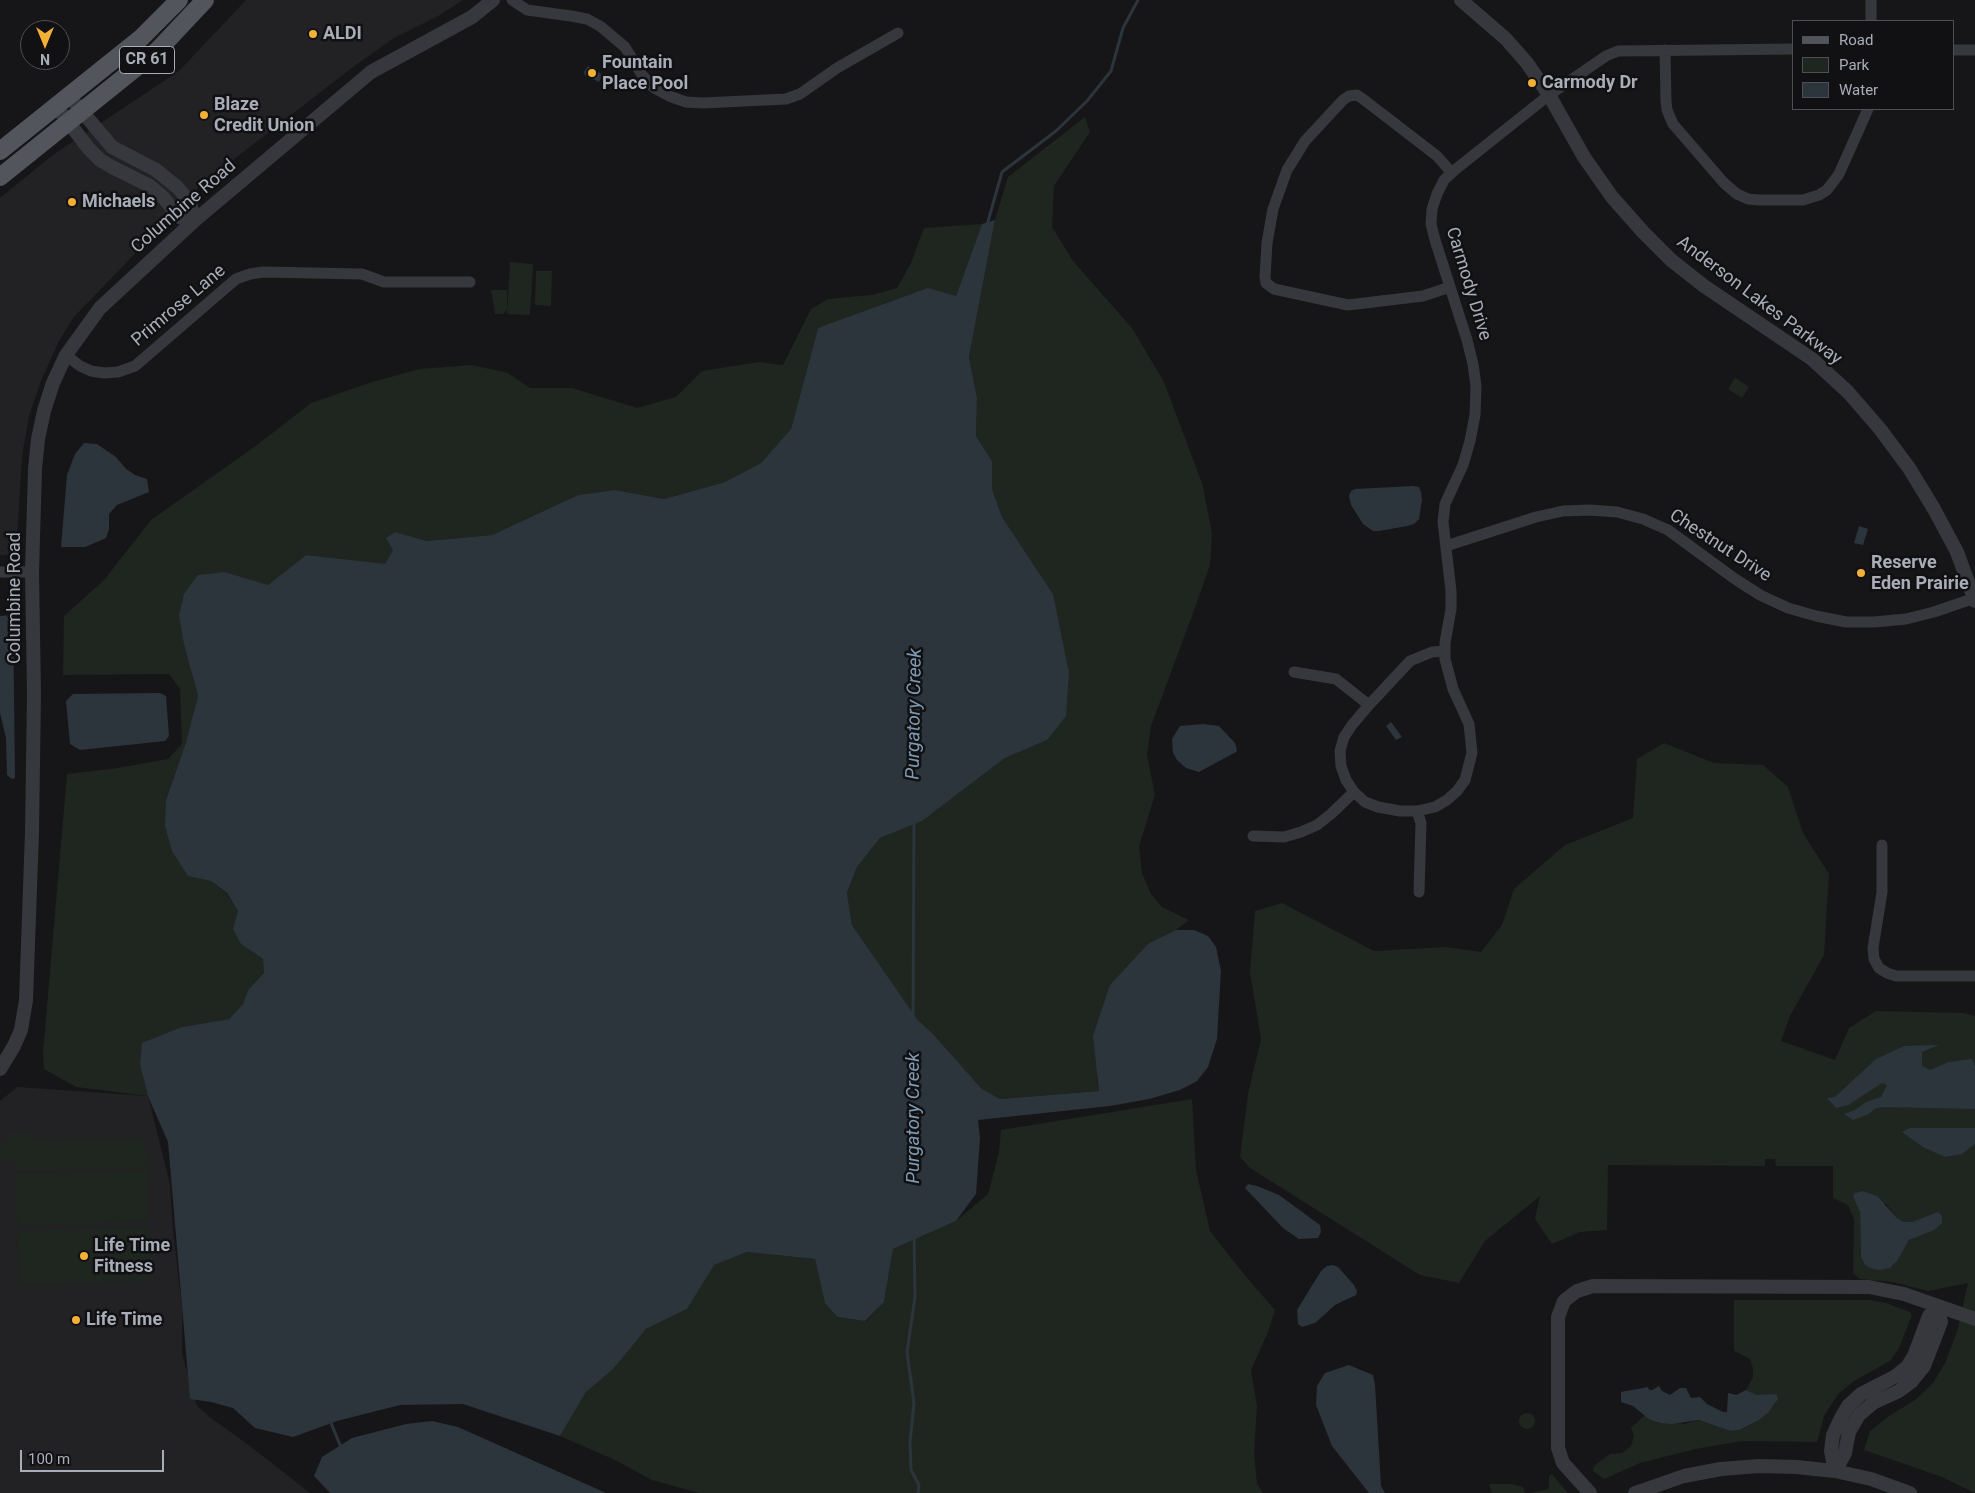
<!DOCTYPE html>
<style>
body{margin:0}
#map{position:relative;width:1975px;height:1493px;overflow:hidden;background:#161618;font-family:Roboto,sans-serif}
canvas{display:block}
.legend{position:absolute;left:1792px;top:20px;width:162px;height:90px;box-sizing:border-box;background:#111113;border:1px solid #4d4f55;margin:0;padding:6px 9px;list-style:none;font-size:15px;color:#a8adb8}
.legend li{display:flex;align-items:center;gap:10px;height:25px}
.legend b{width:25px;border:1px solid #4d4f55}
.north{position:absolute;left:20px;top:20px;width:50px;height:50px;box-sizing:border-box;background:#111113;border:1px solid #4d4f55;border-radius:50%;rotate:180deg;font-size:14px;font-weight:700;line-height:20px;text-align:center;color:#a8adb8}
.north::after{content:'';display:block;margin:auto;width:18px;height:22px;background:#f2b134;clip-path:polygon(50% 0,100% 100%,50% 72%,0 100%)}
.scale{position:absolute;left:20px;top:1450px;width:144px;height:22px;box-sizing:border-box;border:2px solid #a8adb8;border-top:0;padding-left:6px;font-size:15px;line-height:18px;white-space:nowrap;color:#a8adb8;-webkit-text-stroke:4px #111113;paint-order:stroke}
</style>
<div id="map">
<canvas width="1975" height="1493"></canvas>
<ul class="legend">
<li><b style="height:6px;background:#53555c"></b>Road</li>
<li><b style="height:14px;background:#1e261f"></b>Park</li>
<li><b style="height:14px;background:#2c353c"></b>Water</li>
</ul>
<div class="north">N</div>
<div class="scale">100 m</div>
</div>
<script>
const ctx = document.querySelector('canvas').getContext('2d');
ctx.lineJoin = 'round';
function paint(path, color) {
  ctx.fillStyle = color;
  ctx.fill(path, 'evenodd');
}
function poly(rows) {
  const path = new Path2D();
  for (const r of rows) {
    if (r.length === 3) {
      path.moveTo(r[0] + r[2], r[1]);
      path.arc(r[0], r[1], r[2], 0, 2 * Math.PI);
      continue;
    }
    path.moveTo(r[0], r[1]);
    for (let i = 2; i < r.length; i += 2) path.lineTo(r[i], r[i + 1]);
  }
  return path;
}
function strokePath(path, color, width, dash) {
  ctx.strokeStyle = color;
  ctx.lineWidth = width;
  ctx.lineCap = dash ? 'butt' : 'round';
  ctx.setLineDash(dash || []);
  ctx.stroke(path);
}
function write(font, color, halo, rows, align = 'center') {
  ctx.font = font + ' Roboto,sans-serif';
  ctx.lineWidth = 5;
  ctx.setLineDash([]);
  ctx.textBaseline = 'middle';
  ctx.strokeStyle = halo;
  ctx.fillStyle = color;
  for (const [text, x, y, turn = 0] of rows) {
    ctx.save();
    ctx.translate(x, y);
    ctx.rotate((+turn || 0) * Math.PI / 180);
    ctx.textAlign = isNaN(turn) ? turn : align;
    if (halo) ctx.strokeText(text, 0, 0);
    ctx.fillText(text, 0, 0);
    ctx.restore();
  }
}
paint(poly([
 [246,0,463,0,440,15,394,38,353,67,202,184,74,317,59,341,41,381,29,416,22,456,16,555,0,555,0,198,54,154,179,71],
 [17,1087,148,1096,170,1184,173,1230,182,1307,182,1354,197,1406,211,1418,250,1446,310,1493,0,1493,0,1101]
]), '#222225');
paint(poly([
 [1085,117,1090,132,1054,186,1052,227,1073,261,1132,328,1164,382,1203,486,1212,534,1210,565,1192,616,1151,726,1147,755,1155,795,1139,846,1142,873,1151,894,1162,907,1189,920,1176,930,1149,943,1097,1076,1099,1091,1000,1099,982,1089,933,1034,917,1019,852,925,847,894,857,867,880,838,922,821,1005,758,1047,740,1053,594,1002,517,992,489,992,461,976,436,977,398,969,357,995,220,1008,177],
 [982,224,956,296,818,328,791,429,761,463,725,482,664,499,616,490,578,495,492,535,427,541,395,532,393,550,385,565,306,555,268,585,225,572,191,671,198,696,186,742,166,800,188,875,211,881,226,893,238,911,241,944,263,959,264,973,248,990,243,1004,229,1019,182,1027,140,1065,148,1096,76,1087,44,1069,43,1053,67,774,118,768,168,759,182,744,180,689,169,674,63,675,64,616,104,580,151,520,257,445,311,403,372,382,420,369,472,365,508,373,530,388,572,388,637,408,676,397,702,371,759,362,783,365,811,309,828,299,872,295,897,288,911,263,924,228],
 [510,262,533,264,530,315,507,314],
 [536,271,552,271,551,306,535,305],
 [491,290,507,290,507,310,503,314,495,314],
 [1735,378,1749,387,1742,398,1728,389],
 [1664,743,1714,763,1763,765,1788,787,1803,833,1829,874,1824,955,1790,1016,1781,1041,1835,1060,1849,1028,1876,1011,1963,1013,1975,1016,1975,1493,1942,1477,1864,1450,1870,1431,1889,1416,1915,1400,1933,1383,1945,1363,1957,1332,1968,1283,1928,1291,1893,1282,1860,1279,1853,1273,1854,1219,1848,1205,1833,1198,1833,1166,1776,1166,1775,1159,1765,1159,1765,1166,1608,1165,1607,1230,1580,1232,1552,1244,1535,1219,1540,1196,1485,1241,1459,1283,1420,1275,1250,1168,1240,1157,1248,1094,1261,1039,1250,972,1255,911,1282,903,1374,951,1446,947,1481,952,1502,925,1514,889,1565,845,1633,818,1637,759],
 [1886,1204,1897,1218,1904,1222,1912,1222,1920,1219,1916,1236,1906,1243,1893,1266,1885,1269,1870,1268,1865,1265,1861,1257,1860,1212,1858,1205],
 [1192,1099,1196,1170,1210,1231,1243,1273,1275,1310,1268,1332,1251,1370,1257,1406,1254,1453,1257,1484,1263,1493,699,1493,652,1480,615,1460,560,1436,586,1392,646,1329,687,1309,713,1265,747,1252,815,1259,825,1302,836,1317,866,1321,884,1302,893,1249,956,1221,988,1194,999,1152,1001,1130],
 [8,1133,34,1133,35,1141,145,1138,146,1154,151,1159,145,1167,18,1171,15,1169,15,1160,0,1160,0,1142,8,1141],
 [144,1169,148,1172,149,1219,145,1222,21,1225,17,1222,16,1174],
 [149,1227,151,1281,20,1285,17,1231],
 [1734,1300,1869,1300,1886,1303,1910,1312,1912,1315,1899,1348,1890,1361,1854,1381,1838,1394,1824,1416,1817,1442,1742,1441,1695,1449,1640,1463,1604,1479,1593,1471,1594,1466,1610,1454,1622,1453,1631,1446,1634,1436,1631,1428,1645,1415,1650,1420,1684,1424,1699,1420,1730,1431,1741,1430,1759,1420,1769,1412,1776,1403,1763,1395,1757,1395,1746,1390,1753,1377,1753,1368,1750,1359,1734,1351],
 [1527,1421,8],
 [1552,1474,1568,1493,1530,1493,1549,1489,1549,1476],
 [1489,1484,1511,1484,1523,1487,1525,1493,1492,1493]
]), '#1e261f');
paint(poly([
 [588,66,603,75,599,82,585,75,584,72],
 [995,220,969,357,977,398,976,436,992,461,992,489,1002,517,1053,594,1069,673,1066,716,1047,740,1005,758,922,821,880,838,857,867,847,893,852,925,917,1019,933,1034,982,1089,1000,1099,1099,1091,1093,1036,1110,985,1149,943,1176,930,1194,930,1208,936,1216,947,1221,971,1217,1039,1208,1067,1197,1081,1180,1090,1149,1099,1110,1106,978,1120,980,1138,976,1194,956,1221,893,1249,884,1302,865,1321,837,1317,825,1303,815,1259,747,1252,714,1265,687,1309,646,1329,613,1369,586,1392,560,1436,463,1404,400,1405,337,1421,293,1437,255,1428,233,1408,211,1402,190,1399,168,1142,148,1096,140,1065,142,1043,182,1027,229,1019,243,1004,248,990,264,973,263,959,241,944,233,929,238,911,227,893,211,881,188,876,172,851,165,826,166,800,186,742,198,696,184,644,179,615,184,594,198,575,225,572,268,585,306,555,385,564,393,550,386,538,395,532,427,541,492,535,578,495,615,490,664,499,725,482,761,463,791,429,818,328,928,288,956,296,982,224],
 [84,443,97,444,116,457,126,469,135,475,147,479,149,492,117,505,109,514,109,529,106,538,85,547,61,547,67,475,75,454],
 [1413,486,1419,487,1421,492,1422,500,1419,519,1414,524,1407,526,1379,531,1373,531,1363,524,1351,505,1349,496,1351,491,1355,489],
 [1859,526,1868,529,1863,545,1854,543],
 [13,615,15,778,12,779,7,775,6,738,0,713,0,616],
 [160,693,166,696,169,736,165,741,80,750,70,744,66,701,73,694],
 [1391,722,1402,737,1396,740,1386,726],
 [1203,724,1219,726,1235,743,1237,750,1236,752,1199,772,1186,768,1177,760,1173,753,1172,739,1180,726],
 [1939,1045,1922,1052,1922,1066,1930,1070,1949,1062,1972,1059,1975,1066,1975,1109,1883,1107,1874,1109,1869,1114,1853,1120,1844,1114,1855,1110,1866,1102,1881,1097,1887,1085,1882,1083,1848,1105,1836,1108,1827,1098,1835,1097,1876,1059,1904,1046],
 [1910,1128,1975,1128,1975,1144,1962,1154,1945,1157,1923,1147,1902,1132],
 [1248,1184,1257,1186,1279,1195,1320,1225,1321,1232,1318,1238,1299,1239,1283,1228,1245,1188],
 [1863,1191,1877,1196,1897,1218,1904,1222,1912,1222,1938,1212,1942,1216,1942,1223,1934,1230,1909,1240,1897,1261,1890,1268,1879,1270,1870,1268,1865,1265,1861,1257,1860,1212,1853,1196,1855,1193],
 [1333,1265,1338,1267,1354,1285,1357,1291,1356,1295,1335,1305,1315,1323,1302,1327,1298,1324,1297,1310,1321,1271,1327,1266],
 [1349,1365,1373,1375,1375,1385,1381,1486,1385,1493,1369,1493,1354,1474,1332,1446,1316,1405,1317,1386,1325,1373],
 [1659,1386,1662,1391,1670,1395,1680,1388,1686,1388,1691,1398,1700,1397,1707,1404,1723,1412,1727,1412,1728,1393,1736,1395,1746,1390,1757,1395,1774,1394,1777,1395,1778,1399,1769,1412,1759,1420,1740,1430,1730,1431,1699,1420,1672,1424,1661,1423,1650,1420,1633,1406,1621,1402,1621,1392,1648,1387,1649,1390,1652,1390],
 [432,1421,458,1427,606,1493,330,1493,314,1476,322,1457,352,1438,406,1424]
]), '#2c353c');
strokePath(poly([
 [987,225,1002,172,1056,131,1087,101,1111,71,1123,28,1138,0],
 [913,1016,914,820],
 [914,1235,915,1297,907,1352,914,1403,910,1442,911,1470,919,1485,918,1493],
 [331,1423,340,1445]
]), '#2c353c', 3);
strokePath(poly([
 [512,0,527,10,571,16,587,19,600,26,625,47,642,75,654,88,669,96,686,102,703,103,786,99,800,94,837,68,898,33],
 [1871,0,1871,21],
 [1665,50,1666,101,1667,110,1673,124,1724,183,1737,194,1748,199,1759,200,1803,200,1819,195,1827,190,1839,174,1868,109],
 [1954,50,1975,50],
 [1450,287,1423,296,1348,305,1274,289,1266,283,1265,277,1267,243,1273,209,1287,170,1305,141,1343,100,1349,96,1357,95,1363,99,1437,156,1451,172],
 [66,355,80,366,91,371,104,373,118,372,135,366,236,279,250,274,263,272,362,274,384,282,470,282],
 [1446,546,1536,517,1563,511,1590,510,1617,512,1643,519,1668,530,1735,579,1760,595,1788,608,1816,616,1846,622,1875,622,1906,619,1934,612,1975,598],
 [0,572,32,572],
 [1445,651,1432,652,1410,661,1369,705,1352,725,1344,737,1340,751,1341,766,1346,780,1354,792,1365,802,1378,807,1400,811,1417,811,1435,807,1447,800,1457,791,1465,780,1472,753,1469,724,1453,689,1445,659,1445,643,1451,609,1451,591,1443,522,1445,504,1463,465,1470,441,1475,415,1476,386,1473,364,1467,340,1435,240,1431,224,1432,209,1437,194,1444,180,1456,169,1549,95,1606,56,1618,51,1794,49],
 [1294,672,1336,679,1369,705],
 [1417,811,1421,823,1419,892],
 [1253,836,1284,837,1301,832,1317,825,1331,814,1354,792],
 [1882,845,1882,892,1873,948,1874,959,1879,968,1887,973,1896,976,1975,976]
]), '#37383d', 11);
strokePath(poly([
 [1461,0,1506,39,1527,63,1549,95,1584,157,1612,197,1643,232,1671,260,1704,286,1812,359,1848,392,1880,429,1909,468,1934,509,1957,552,1975,601],
 [69,96,112,147,156,170,177,187,190,202,194,221],
 [56,106,89,149,100,160,112,167,150,186,163,197,179,217,194,221],
 [0,1069,14,1046,21,1030,26,1000,32,832,34,694,32,572,35,469,38,439,44,411,53,383,66,355,100,308,194,221,371,72,472,17,493,0],
 [1835,1471,1831,1451,1833,1435,1842,1416,1848,1406,1861,1394,1896,1376,1907,1367,1914,1356,1929,1316,1938,1307],
 [1835,1471,1845,1453,1849,1432,1859,1415,1873,1403,1899,1391,1911,1382,1924,1366,1941,1322,1938,1307],
 [1590,1493,1563,1463,1558,1448,1558,1317,1564,1301,1577,1291,1593,1286,1869,1287,1904,1294,1975,1319],
 [1635,1493,1684,1476,1721,1469,1759,1466,1796,1467,1835,1471,1871,1479,1910,1493]
]), '#37383d', 14);
strokePath(poly([
 [0,151,141,38,179,0],
 [0,177,158,50,205,0]
]), '#53555c', 18);
for (const [x, y, r, color] of [
 [313,34,5,"#f2b134"],
 [592,73,5,"#f2b134"],
 [1532,83,5,"#f2b134"],
 [204,115,5,"#f2b134"],
 [72,202,5,"#f2b134"],
 [1861,573,5,"#f2b134"],
 [84,1256,5,"#f2b134"],
 [76,1320,5,"#f2b134"]
]) {
  const dot = new Path2D();
  dot.arc(x, y, r, 0, 2 * Math.PI);
  ctx.fillStyle = color;
  ctx.fill(dot);
  strokePath(dot, '#111113', 2);
}
for (const [x, y, w] of [
 [147,60,55]
]) {
  const box = new Path2D();
  box.roundRect(x - w / 2, y - 13.5, w, 27, 4);
  ctx.fillStyle = '#111113';
  ctx.fill(box);
  strokePath(box, '#a8adb8', 1);
}
write('bold 16px', '#a8adb8', null, [
 ["CR 61",147,60]
]);
write('bold 18px', '#a8adb8', '#111113', [
 ["ALDI",323,34],
 ["Fountain",602,63],
 ["Place Pool",602,84],
 ["Carmody Dr",1542,83],
 ["Blaze",214,105],
 ["Credit Union",214,126],
 ["Michaels",82,202],
 ["Reserve",1871,563],
 ["Eden Prairie",1871,584],
 ["Life Time",94,1246],
 ["Fitness",94,1267],
 ["Life Time",86,1320]
], 'left');
write('18px', '#a8adb8', '#111113', [
 ["Columbine Road",184,207,-41],
 ["Carmody Drive",1468,284,73],
 ["Anderson Lakes Parkway",1759,301,37],
 ["Primrose Lane",179,306,-40],
 ["Chestnut Drive",1720,546,33],
 ["Columbine Road",15,598,-90]
]);
write('italic 19px', '#7f9bb3', '#111113', [
 ["Purgatory Creek",915,714,-89],
 ["Purgatory Creek",914,1118,-90]
]);
</script>
